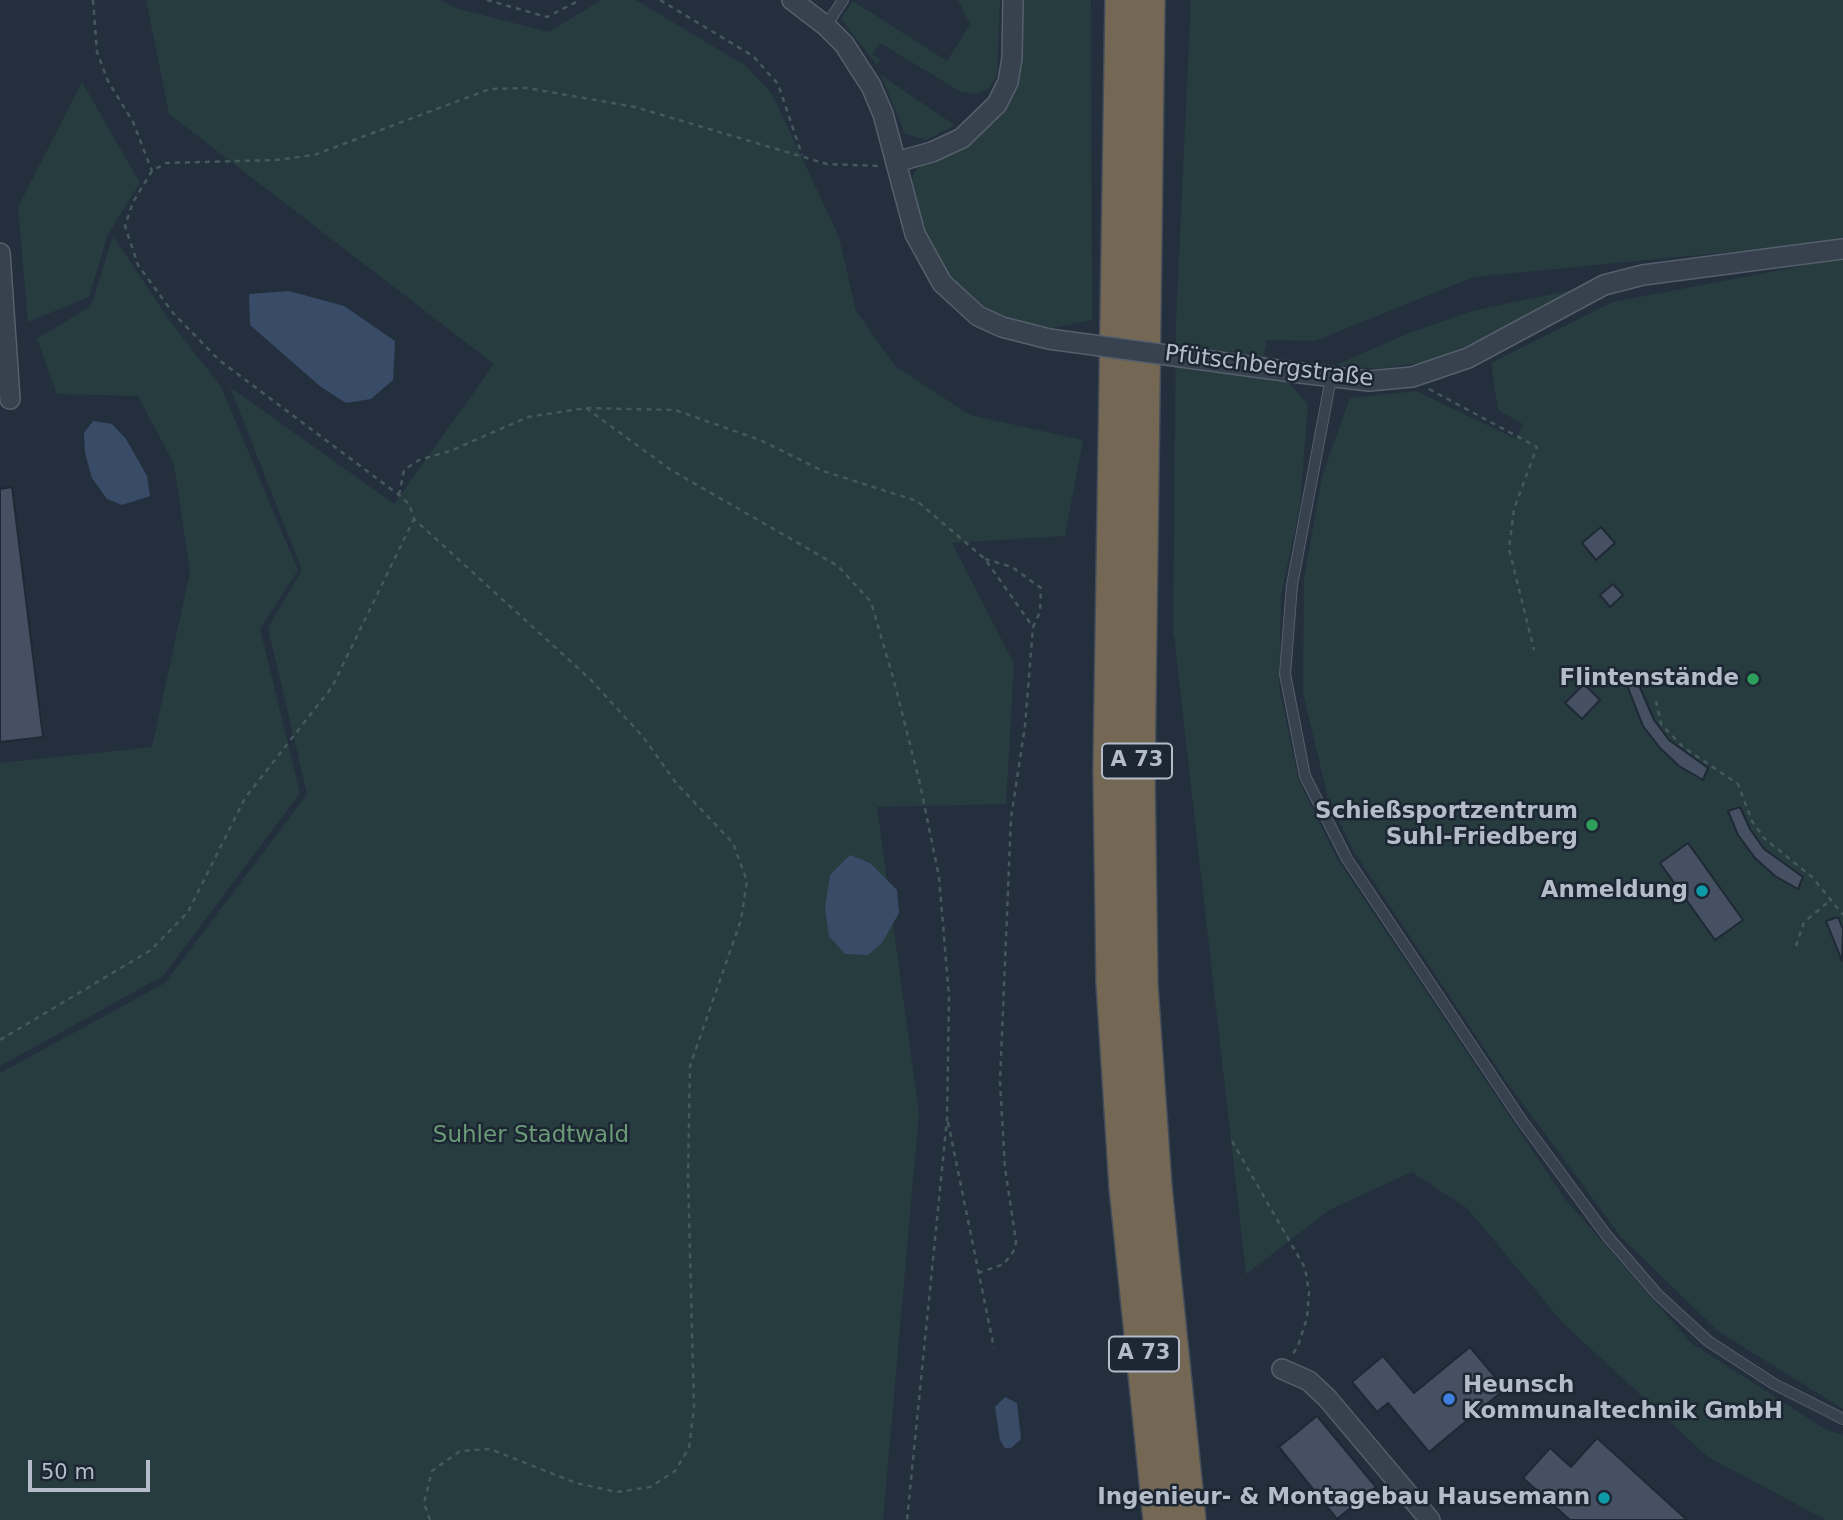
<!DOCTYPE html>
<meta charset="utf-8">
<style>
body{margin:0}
#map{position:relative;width:1843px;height:1520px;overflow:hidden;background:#242f3e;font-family:"DejaVu Sans",sans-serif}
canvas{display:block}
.scale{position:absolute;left:28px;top:1460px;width:122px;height:32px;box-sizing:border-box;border:4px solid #b4bcc9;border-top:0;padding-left:9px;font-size:21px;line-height:24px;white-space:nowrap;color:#b4bcc9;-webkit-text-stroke:5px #1d2633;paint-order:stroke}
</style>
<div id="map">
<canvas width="1843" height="1520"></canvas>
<div class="scale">50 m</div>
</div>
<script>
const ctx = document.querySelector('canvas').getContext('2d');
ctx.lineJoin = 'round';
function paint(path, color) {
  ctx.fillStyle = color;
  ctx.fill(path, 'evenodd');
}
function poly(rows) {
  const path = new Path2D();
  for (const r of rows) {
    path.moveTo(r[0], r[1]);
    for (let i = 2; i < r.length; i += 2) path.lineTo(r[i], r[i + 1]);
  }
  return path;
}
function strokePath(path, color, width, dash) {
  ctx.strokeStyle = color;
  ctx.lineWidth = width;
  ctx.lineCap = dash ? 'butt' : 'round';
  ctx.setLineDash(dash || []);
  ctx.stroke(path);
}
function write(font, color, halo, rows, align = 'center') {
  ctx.font = font + ' "DejaVu Sans",sans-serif';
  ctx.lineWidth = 5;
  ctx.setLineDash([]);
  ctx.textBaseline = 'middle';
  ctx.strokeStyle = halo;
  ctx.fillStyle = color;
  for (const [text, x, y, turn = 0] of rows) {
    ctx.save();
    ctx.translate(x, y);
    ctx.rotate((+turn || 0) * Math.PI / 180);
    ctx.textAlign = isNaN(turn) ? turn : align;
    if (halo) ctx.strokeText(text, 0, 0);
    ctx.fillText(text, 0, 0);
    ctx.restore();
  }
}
paint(poly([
 [146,0,441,0,455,8,549,32,601,0,636,0,746,66,772,94,839,237,856,311,895,366,970,415,1083,440,1065,536,952,543,1014,664,1006,804,877,807,919,1113,883,1520,0,1520,0,1073,165,983,307,794,268,628,302,570,230,387,394,504,494,364,169,114],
 [958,0,1000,0,997,75,990,88,977,94,961,92,880,43,872,54,881,60,877,65,841,19,853,1,947,61,970,24],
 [1021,0,1091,0,1092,320,1047,329,992,312,954,283,930,247,910,188,914,173,923,163,948,155,970,142,1002,115,1017,83],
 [1191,0,1843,0,1843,241,1474,277,1315,341,1267,340,1264,354,1308,405,1300,506,1281,596,1279,687,1298,778,1337,859,1565,1199,1691,1343,1825,1429,1843,1435,1843,1520,1826,1520,1708,1457,1563,1323,1468,1209,1412,1172,1331,1209,1246,1274,1174,635,1173,639,1176,321],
 [881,75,953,124,952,127,926,140,905,134],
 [82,82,140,183,108,234,89,297,28,322,18,207],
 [113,236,170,321,221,387,298,570,260,629,300,793,163,976,0,1066,0,763,152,747,190,572,174,464,138,396,57,394,37,339,91,306],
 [1843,258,1843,1409,1718,1331,1621,1237,1506,1081,1354,852,1328,798,1303,693,1304,579,1322,476,1350,398,1416,391,1516,439,1523,424,1498,410,1491,363,1613,302],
 [1571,290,1487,337,1431,361,1378,369,1336,365,1409,333,1472,311]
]), '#263c3f');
paint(poly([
 [289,291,344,306,395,341,393,380,371,399,346,403,321,387,250,325,249,294],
 [93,421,112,424,126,439,147,476,150,496,122,505,107,499,92,478,85,453,84,433],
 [850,855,870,863,897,890,899,913,882,943,868,955,845,954,829,936,825,908,830,875],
 [1005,1397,1017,1403,1021,1439,1011,1448,1005,1448,1000,1440,995,1407]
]), '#394c67');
const building = poly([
 [12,487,43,737,0,742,0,489,12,487],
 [1601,527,1615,543,1596,560,1582,543,1601,527],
 [1613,584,1623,595,1610,607,1600,595,1613,584],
 [1635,676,1654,720,1669,740,1708,768,1703,780,1679,766,1660,748,1643,726,1625,680,1635,676],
 [1584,684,1600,700,1582,719,1565,703,1584,684],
 [1740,807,1750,829,1764,849,1803,877,1798,889,1775,876,1755,858,1738,835,1728,811,1740,807],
 [1688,843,1743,920,1715,940,1660,863,1688,843],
 [1838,917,1843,929,1842,961,1826,921,1838,917],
 [1470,1347,1505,1389,1429,1452,1388,1403,1377,1412,1352,1382,1383,1356,1414,1393,1470,1347],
 [1317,1416,1376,1487,1337,1519,1279,1447,1317,1416],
 [1597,1438,1687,1520,1570,1520,1523,1478,1550,1448,1571,1467,1597,1438]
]);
paint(building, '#455162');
strokePath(building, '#1f2835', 2);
const service = poly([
 [826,26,843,0],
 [1331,378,1292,585,1285,674,1305,776,1347,859,1522,1121,1607,1236,1658,1295,1708,1341,1774,1384,1843,1419]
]);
const minor = poly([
 [792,0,826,26,844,44,871,86,883,114,915,234,942,283,978,316,1002,327,1049,339],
 [896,162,932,152,962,138,997,104,1008,82,1012,58,1013,0],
 [0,253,10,399],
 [1292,372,1369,381,1412,377,1468,358,1604,285,1643,275,1843,249],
 [1282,1369,1309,1381,1327,1398,1430,1520]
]);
const motorway = poly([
 [1123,0,1111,771,1114,983,1127,1187,1161,1520],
 [1147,0,1137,776,1140,986,1154,1187,1188,1520]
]);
strokePath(service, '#565f6c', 12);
strokePath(minor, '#565f6c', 22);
strokePath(motorway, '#434c59', 38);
strokePath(poly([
 [93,0,97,52,108,81,133,122,152,171],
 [487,0,547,17,580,0],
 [660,0,753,56,778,84,802,155],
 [1429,389,1537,447,1514,509,1509,549,1534,650],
 [586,408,671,470,838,566,871,602,894,681,920,784,939,877,949,996,947,1119,907,1520],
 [399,495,404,470,419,460,450,451,528,417,586,408,675,410,760,440,823,471,917,501,985,559,1033,627,1040,612,1041,588,1012,567,985,559],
 [1656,701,1661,724,1683,747,1738,784,1752,821,1764,838,1812,877,1843,915],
 [1796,946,1804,922,1832,899],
 [0,1040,151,950,188,912,245,798,332,687,414,519],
 [948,1122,994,1348],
 [1232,1141,1305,1268,1309,1292,1307,1318,1298,1346,1292,1355],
 [978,1273,1004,1264,1015,1249,1016,1241,1005,1168,1000,1082,1011,818,1025,726,1033,627],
 [430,1520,424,1503,432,1471,460,1451,490,1449,576,1483,617,1492,650,1487,675,1471,689,1448,694,1407,688,1178,690,1066,741,920,747,881,733,843,676,783,644,738,590,679,414,519,409,504,399,495,219,360,173,313,138,265,125,226,133,202,152,171,166,163,276,160,314,155,490,89,527,88,635,107,827,164,879,166]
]), '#44595c', 2.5, [5, 5]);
strokePath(service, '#38414e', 10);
strokePath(minor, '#38414e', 19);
strokePath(motorway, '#746855', 35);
const minorBridge = poly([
 [1049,339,1292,372]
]);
strokePath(minorBridge, '#565f6c', 22, []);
strokePath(minorBridge, '#38414e', 19);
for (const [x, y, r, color] of [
 [1753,679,7,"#2e9e5b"],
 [1592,825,7,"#2e9e5b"],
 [1702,891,7,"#0f9aa8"],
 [1449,1399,7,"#3f7fe0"],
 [1604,1498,7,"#0f9aa8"]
]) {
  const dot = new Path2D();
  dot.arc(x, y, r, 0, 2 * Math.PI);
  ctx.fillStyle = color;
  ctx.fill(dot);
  strokePath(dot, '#1d2633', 2.5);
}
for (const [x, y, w] of [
 [1137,761,70],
 [1144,1354,70]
]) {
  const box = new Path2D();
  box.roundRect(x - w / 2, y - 17.5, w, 35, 5);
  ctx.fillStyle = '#1d2633';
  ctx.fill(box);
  strokePath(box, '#b4bcc9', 2);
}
write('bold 21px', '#b4bcc9', null, [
 ["A 73",1137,761],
 ["A 73",1144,1354]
]);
write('23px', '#b4bcc9', '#1d2633', [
 ["Pfütschbergstraße",1269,367,7]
]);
write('bold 23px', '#b4bcc9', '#1d2633', [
 ["Flintenstände",1739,679],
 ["Schießsportzentrum",1578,812],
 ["Suhl-Friedberg",1578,838],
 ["Anmeldung",1688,891],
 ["Heunsch",1463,1386,"left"],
 ["Kommunaltechnik GmbH",1463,1412,"left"],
 ["Ingenieur- & Montagebau Hausemann",1590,1498]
], 'right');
write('23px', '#6b9a76', '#1d2633', [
 ["Suhler Stadtwald",531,1136]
]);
</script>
